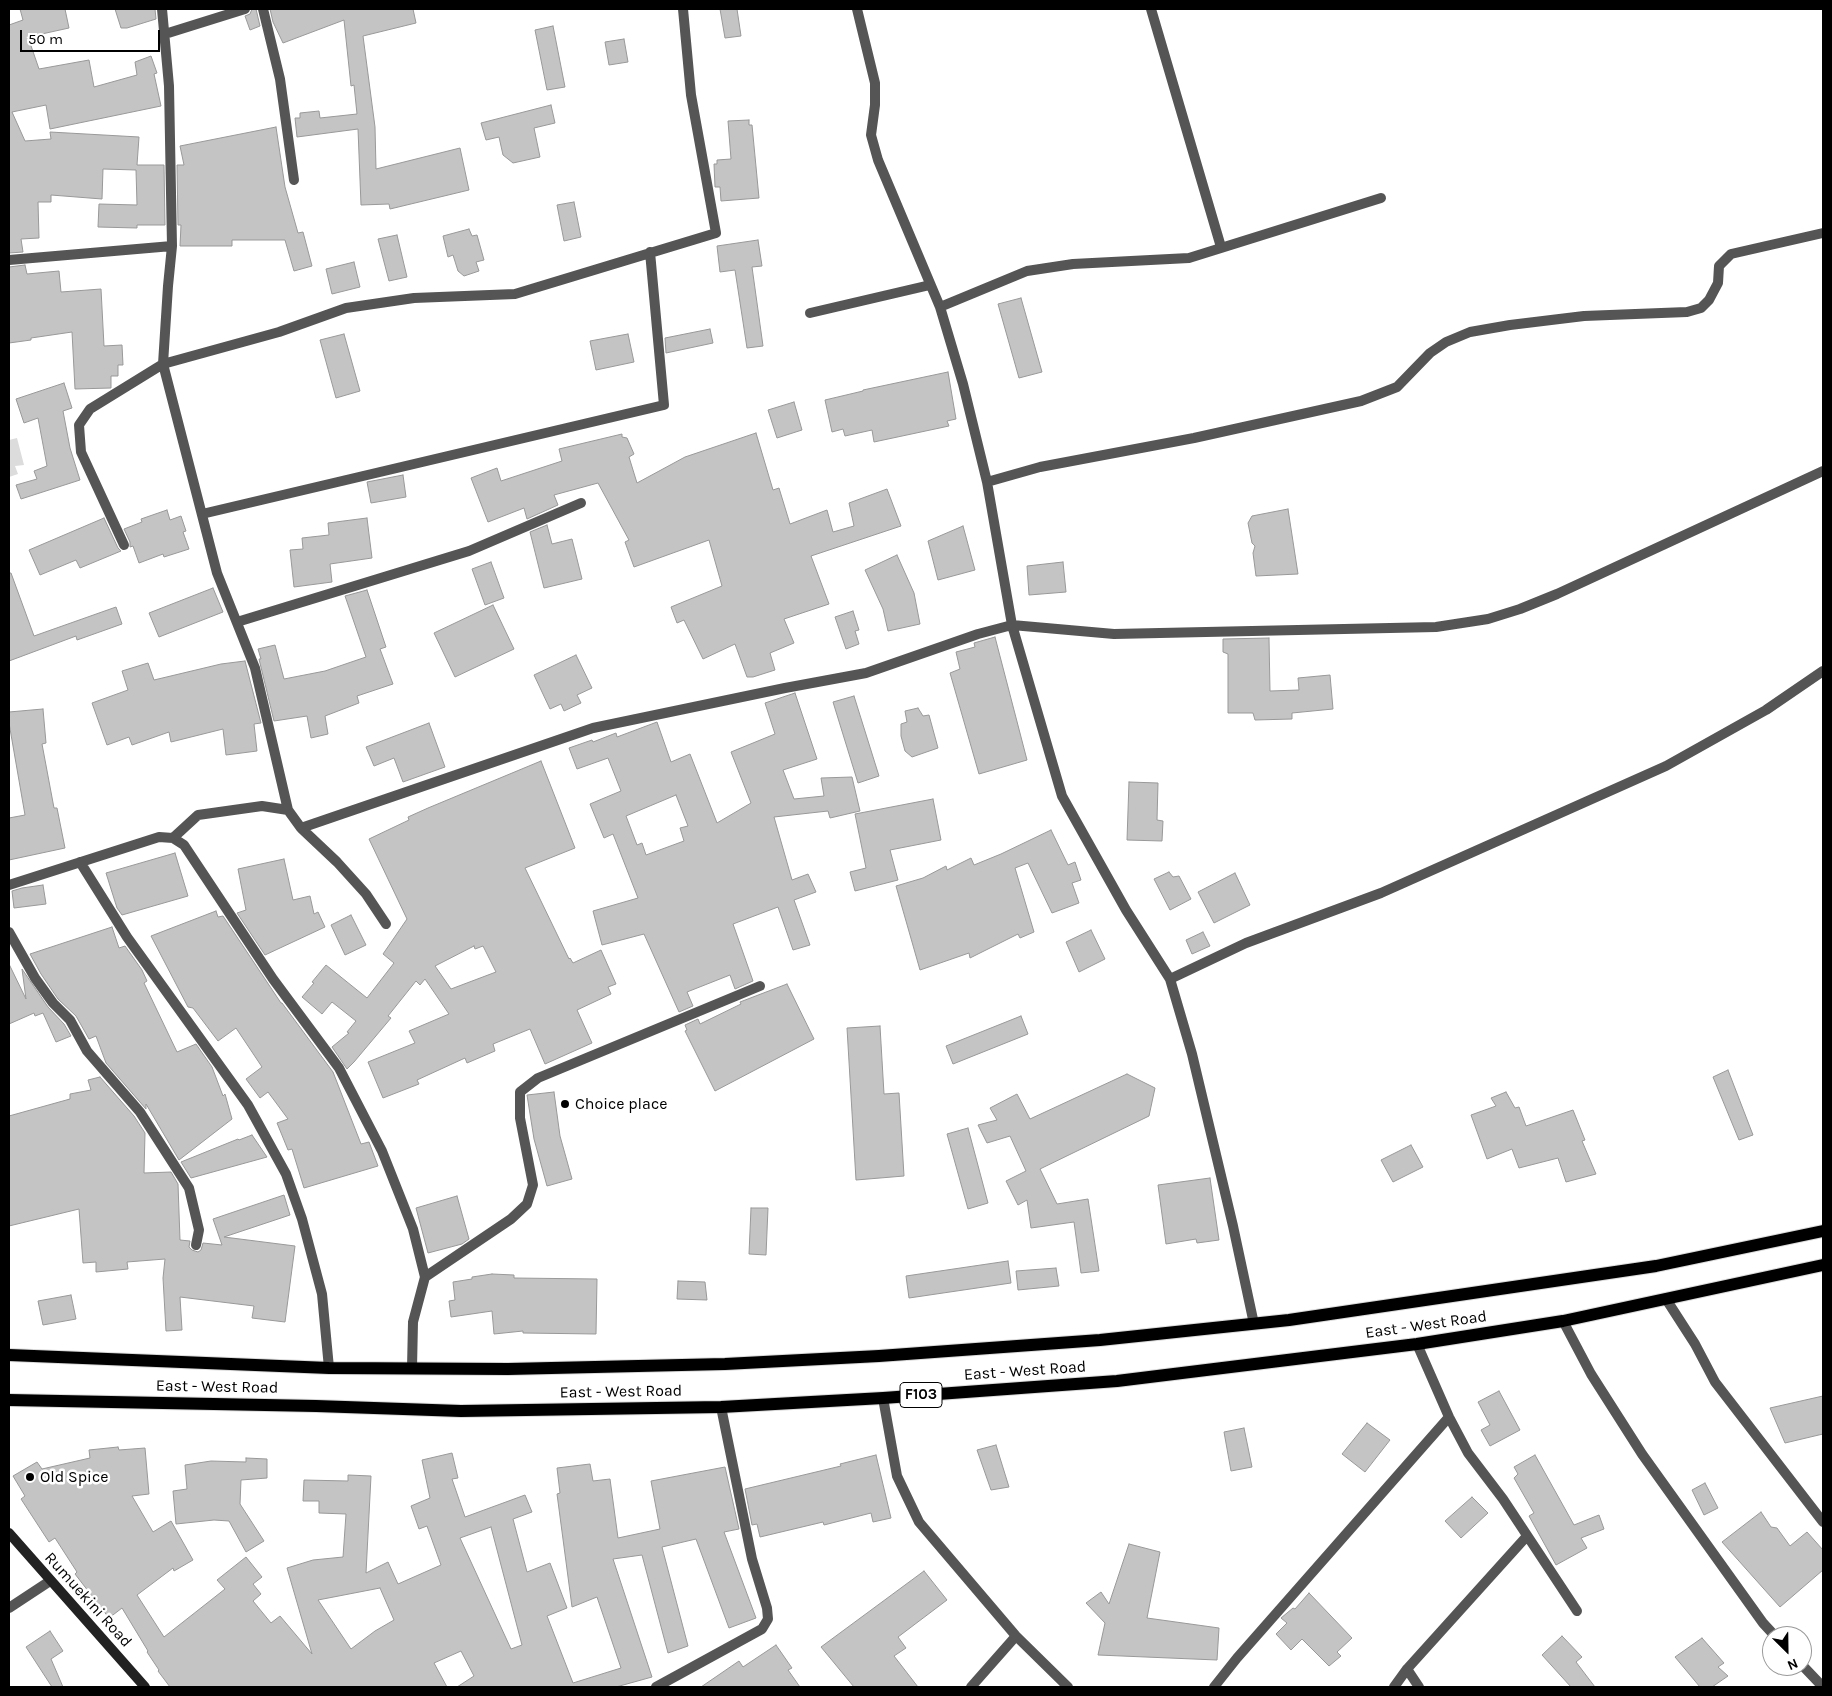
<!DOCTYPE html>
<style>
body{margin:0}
#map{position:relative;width:1832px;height:1696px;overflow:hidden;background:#fff;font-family:Karla,sans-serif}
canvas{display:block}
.frame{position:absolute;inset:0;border:10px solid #000;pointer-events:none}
.north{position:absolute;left:1762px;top:1626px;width:50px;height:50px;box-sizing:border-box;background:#fff;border:1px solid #999;border-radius:50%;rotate:157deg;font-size:14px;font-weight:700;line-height:20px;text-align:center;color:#000}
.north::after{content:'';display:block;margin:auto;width:18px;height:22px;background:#000;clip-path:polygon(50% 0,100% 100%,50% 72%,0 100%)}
.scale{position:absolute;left:20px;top:30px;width:140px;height:22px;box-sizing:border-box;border:2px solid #000;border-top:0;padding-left:6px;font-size:15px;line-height:18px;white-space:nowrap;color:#000;-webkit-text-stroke:4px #fff;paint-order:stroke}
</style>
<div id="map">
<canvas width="1832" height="1696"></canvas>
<div class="frame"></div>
<div class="north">N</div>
<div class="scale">50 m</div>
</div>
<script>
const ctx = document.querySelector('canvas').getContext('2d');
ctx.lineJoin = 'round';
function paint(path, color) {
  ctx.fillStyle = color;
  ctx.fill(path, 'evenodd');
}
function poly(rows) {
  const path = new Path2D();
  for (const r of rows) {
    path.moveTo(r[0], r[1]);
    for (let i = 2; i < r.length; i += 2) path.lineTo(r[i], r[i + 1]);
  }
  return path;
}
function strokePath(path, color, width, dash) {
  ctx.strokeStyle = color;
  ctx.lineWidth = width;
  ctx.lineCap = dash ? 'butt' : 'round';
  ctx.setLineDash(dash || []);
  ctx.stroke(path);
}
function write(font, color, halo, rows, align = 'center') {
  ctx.font = font + ' Karla,sans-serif';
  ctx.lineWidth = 5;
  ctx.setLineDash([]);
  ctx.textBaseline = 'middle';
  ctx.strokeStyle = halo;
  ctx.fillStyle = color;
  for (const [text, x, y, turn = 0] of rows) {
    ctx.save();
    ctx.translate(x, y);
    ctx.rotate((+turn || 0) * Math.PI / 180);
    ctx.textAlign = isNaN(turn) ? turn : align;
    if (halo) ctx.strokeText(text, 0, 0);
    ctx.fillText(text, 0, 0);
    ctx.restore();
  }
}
paint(poly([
 [17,438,24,465,15,466,18,474,9,477,9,440]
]), '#dcdcdc');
const building = poly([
 [20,9,65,9,69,28,28,37,39,69,89,60,94,87,137,75,135,62,151,56,157,73,154,74,161,106,50,129,46,105,12,112,25,141,51,139,50,132,139,137,137,165,164,165,165,225,137,225,137,228,98,227,99,204,137,205,136,170,103,169,102,199,51,195,51,202,38,202,39,238,21,239,23,252,9,253,9,25,23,20,20,9],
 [115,9,155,9,156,19,127,28,121,28,115,9],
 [252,9,256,9,260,26,250,30,245,16,250,14,252,9],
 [270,9,413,9,416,23,363,36,375,127,376,169,460,148,469,190,390,209,389,204,361,205,358,129,297,137,295,118,300,118,300,113,319,111,320,118,357,114,354,85,351,86,344,20,283,43,273,22,270,9],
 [720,9,737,9,741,36,725,38,720,9],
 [553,26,565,87,547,90,535,30,553,26],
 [624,39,628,62,609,65,605,42,624,39],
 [551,105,555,123,534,128,540,157,513,163,503,155,499,137,486,140,481,123,551,105],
 [749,120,749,125,752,125,759,198,721,201,720,187,715,187,714,164,717,164,717,160,731,159,728,121,749,120],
 [276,127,285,187,298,233,303,232,312,266,294,271,285,240,232,240,232,246,180,246,181,225,178,225,177,165,184,165,180,146,276,127],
 [574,202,581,237,564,241,557,205,574,202],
 [469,229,472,236,477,235,484,260,476,262,479,271,464,276,458,271,453,255,448,257,443,236,469,229],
 [397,235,407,277,389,281,378,239,397,235],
 [758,240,762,266,752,267,763,346,747,348,735,270,720,272,717,246,758,240],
 [354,262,360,287,332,294,326,269,354,262],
 [25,265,27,274,59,271,61,292,101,289,104,346,122,345,123,365,118,365,118,376,111,376,111,388,75,389,72,332,31,338,31,340,9,343,9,267,25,265],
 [1021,298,1042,372,1019,378,998,304,1021,298],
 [710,329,713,343,666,353,665,338,710,329],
 [344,334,360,391,336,398,320,340,344,334],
 [628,334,634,362,596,370,590,341,628,334],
 [948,372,956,419,947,421,949,426,874,442,872,430,845,436,843,429,832,432,825,400,863,391,863,390,948,372],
 [64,383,72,408,63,411,70,448,80,480,21,499,16,485,37,479,34,471,47,466,38,418,24,423,16,399,64,383],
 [794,402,802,430,777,438,768,410,794,402],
 [756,433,773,490,779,488,790,524,827,510,833,532,854,526,849,503,887,489,901,526,811,556,829,604,784,619,794,643,770,653,775,670,753,677,747,677,735,644,703,659,684,620,677,623,671,607,722,586,709,540,634,567,625,542,629,540,598,483,554,495,558,505,527,519,524,508,488,522,471,478,497,468,501,481,562,461,559,449,622,434,622,437,627,438,634,454,629,457,637,483,685,457,756,433],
 [403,475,406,497,371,503,367,482,403,475],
 [1288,509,1298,574,1256,576,1253,553,1255,546,1252,543,1248,523,1252,516,1288,509],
 [167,510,170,520,181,516,186,531,183,532,189,549,164,557,163,554,139,563,133,546,130,547,130,542,124,529,142,522,141,519,167,510],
 [104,518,118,548,121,551,80,568,76,560,40,575,29,550,104,518],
 [367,518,372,558,330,564,332,582,294,587,290,550,303,549,302,538,329,535,328,523,367,518],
 [547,525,552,544,572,539,582,579,544,588,530,532,547,525],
 [963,526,975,570,938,580,928,541,963,526],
 [897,555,914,593,920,624,888,631,883,609,865,570,897,555],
 [491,562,504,598,485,605,472,569,491,562],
 [1063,562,1066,592,1029,595,1027,566,1063,562],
 [9,573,11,573,34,636,116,607,122,624,77,640,76,636,9,661,9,573],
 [213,588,223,612,159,637,149,613,213,588],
 [367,590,386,647,380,649,393,684,357,696,359,703,325,716,328,734,311,738,307,716,274,721,259,659,261,659,258,649,275,645,284,679,325,671,366,657,345,596,367,590],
 [493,605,514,649,455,677,434,633,493,605],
 [853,611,859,630,855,631,859,644,846,649,835,617,853,611],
 [995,637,1027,760,979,774,950,673,960,669,956,652,975,647,974,643,995,637],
 [1269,638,1270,691,1299,690,1298,678,1330,675,1333,709,1292,713,1292,719,1255,720,1253,713,1228,713,1228,654,1223,652,1223,639,1269,638],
 [576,655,592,688,577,695,581,703,564,711,561,704,550,709,534,675,576,655],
 [245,661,261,723,254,724,257,751,226,755,223,729,171,742,169,732,132,745,129,737,107,745,92,703,128,690,122,671,148,663,154,680,221,664,245,661],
 [795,693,817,759,783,770,794,799,824,796,821,778,852,777,860,811,830,818,828,811,774,817,792,880,808,874,816,892,794,900,810,945,793,950,778,907,733,924,753,981,735,989,730,975,687,992,693,1006,679,1012,644,934,602,945,593,911,638,898,613,834,604,838,590,804,621,791,608,758,577,769,569,748,592,740,593,742,616,733,617,737,657,722,671,762,690,754,717,823,751,803,731,752,775,734,765,703,795,693],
 [676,795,688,826,680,828,684,841,646,855,642,843,637,845,626,816,676,795],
 [854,696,879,776,858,783,833,702,854,696],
 [918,708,923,716,929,715,938,748,912,757,905,751,901,736,901,724,907,722,905,711,918,708],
 [43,709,46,743,42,744,54,808,57,808,65,848,9,860,9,818,25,815,9,723,9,712,43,709],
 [429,723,445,767,403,782,394,758,374,766,366,747,429,723],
 [541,761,575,848,525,868,569,959,570,958,573,963,601,950,616,984,608,987,611,994,577,1010,592,1043,545,1064,530,1029,493,1044,495,1051,467,1063,465,1058,417,1080,419,1084,383,1098,368,1062,415,1043,409,1031,449,1014,425,979,420,985,416,981,388,1016,391,1018,354,1062,347,1069,332,1047,349,1033,347,1032,356,1021,332,1002,322,1014,302,997,314,983,312,982,326,965,367,998,394,963,383,954,407,919,369,839,409,820,408,817,428,808,541,761],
 [474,946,475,949,483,946,496,972,451,989,435,966,474,946],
 [1129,782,1158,783,1157,820,1163,821,1162,841,1127,840,1129,782],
 [933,799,941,840,890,850,898,880,855,891,850,872,866,868,855,814,933,799],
 [1051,830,1068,865,1075,862,1081,880,1072,883,1079,903,1052,913,1028,863,1015,868,1034,932,1020,938,1018,934,970,958,969,953,920,970,896,886,923,878,946,866,947,870,971,858,974,865,1001,854,1051,830],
 [175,853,188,896,122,915,117,908,106,873,175,853],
 [284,859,293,900,310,896,314,914,318,912,325,927,265,955,237,913,246,910,238,869,284,859],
 [1169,872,1173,877,1179,876,1191,899,1170,910,1154,879,1169,872],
 [1235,873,1250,905,1214,923,1198,892,1235,873],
 [43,885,46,904,14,908,12,891,22,888,43,885],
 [216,911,218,917,223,916,281,1003,282,1003,333,1072,361,1144,369,1142,378,1166,304,1188,292,1149,288,1150,277,1123,288,1119,268,1092,260,1098,246,1079,262,1067,236,1028,218,1041,193,1008,188,1007,151,936,216,911],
 [351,915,366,945,345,955,331,925,351,915],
 [112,927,119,948,125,946,142,970,147,981,144,983,177,1052,196,1044,212,1067,223,1096,225,1094,232,1119,179,1160,146,1104,146,1109,106,1063,96,1036,89,1039,76,1016,58,999,41,974,30,954,112,927],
 [1091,930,1105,959,1079,972,1066,942,1091,930],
 [1203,932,1210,946,1192,954,1186,940,1203,932],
 [9,964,26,999,22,969,48,1007,64,1024,71,1036,56,1042,43,1013,35,1016,34,1013,9,1024,9,964],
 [787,984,814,1039,715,1091,685,1031,687,1030,685,1025,698,1019,700,1024,741,1004,740,1002,787,984],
 [1021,1016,1028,1034,953,1064,946,1046,1021,1016],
 [880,1026,884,1094,899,1093,904,1176,856,1180,847,1028,880,1026],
 [1728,1070,1753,1135,1739,1140,1713,1077,1728,1070],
 [1127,1074,1155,1088,1149,1116,1040,1169,1057,1204,1088,1199,1099,1271,1081,1273,1074,1222,1031,1228,1027,1200,1018,1205,1006,1181,1026,1171,1010,1136,987,1143,978,1125,997,1120,990,1108,1017,1094,1030,1119,1127,1074],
 [100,1077,134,1116,145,1133,144,1173,171,1172,178,1184,180,1240,190,1241,189,1247,192,1250,198,1252,201,1250,203,1243,222,1245,213,1219,284,1195,290,1215,224,1237,295,1246,285,1322,252,1318,254,1306,180,1297,182,1330,166,1331,163,1278,165,1259,127,1262,128,1269,96,1272,96,1262,83,1263,79,1209,9,1226,9,1116,70,1099,70,1094,91,1090,88,1080,100,1077],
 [554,1092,560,1136,572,1179,547,1186,534,1139,527,1095,554,1092],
 [1506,1092,1515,1108,1519,1107,1526,1126,1573,1110,1585,1140,1582,1141,1596,1174,1566,1182,1558,1158,1519,1168,1512,1149,1487,1159,1471,1115,1496,1106,1491,1098,1506,1092],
 [968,1128,988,1203,968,1209,947,1134,968,1128],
 [252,1135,267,1157,191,1178,181,1162,238,1139,239,1140,252,1135],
 [1411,1145,1423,1167,1393,1182,1381,1160,1411,1145],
 [1210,1178,1219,1240,1197,1243,1196,1239,1166,1244,1158,1185,1210,1178],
 [457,1196,469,1239,462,1244,428,1253,416,1208,457,1196],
 [751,1208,768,1208,766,1255,749,1254,751,1208],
 [1008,1261,1011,1283,909,1298,906,1276,1008,1261],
 [1056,1268,1059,1286,1018,1290,1016,1271,1056,1268],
 [492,1274,514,1275,514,1278,597,1279,596,1334,523,1333,523,1331,494,1334,492,1311,451,1317,449,1301,455,1300,453,1282,472,1279,472,1277,492,1274],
 [678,1281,705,1282,707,1300,677,1299,678,1281],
 [71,1295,76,1319,43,1325,38,1301,71,1295],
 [1499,1391,1520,1430,1490,1446,1481,1430,1490,1425,1478,1402,1499,1391],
 [1823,1396,1823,1434,1785,1443,1770,1408,1823,1396],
 [1367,1423,1390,1440,1365,1472,1342,1454,1367,1423],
 [1244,1428,1252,1467,1231,1471,1224,1432,1244,1428],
 [996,1445,1009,1487,991,1490,977,1450,996,1445],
 [118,1447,119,1450,145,1448,149,1494,132,1496,153,1532,171,1521,193,1560,174,1571,173,1568,137,1595,164,1637,225,1589,217,1580,246,1557,262,1577,253,1584,261,1594,253,1601,271,1623,280,1616,312,1654,287,1568,313,1560,343,1557,346,1514,319,1513,319,1501,303,1501,304,1480,348,1481,348,1475,371,1476,366,1573,388,1562,398,1584,441,1565,427,1526,419,1529,411,1506,430,1498,422,1460,452,1453,458,1478,452,1479,465,1517,525,1495,532,1512,513,1519,527,1572,550,1563,567,1608,547,1616,573,1683,621,1668,597,1597,572,1607,557,1494,560,1493,557,1468,590,1464,593,1481,610,1479,618,1538,660,1529,651,1481,725,1467,739,1529,724,1532,756,1618,729,1628,696,1539,662,1547,688,1646,668,1653,642,1555,613,1559,652,1677,616,1687,457,1687,474,1676,461,1651,434,1663,447,1687,170,1687,158,1671,159,1670,147,1652,148,1651,122,1608,109,1618,75,1574,77,1572,55,1538,49,1542,21,1499,25,1496,13,1476,37,1462,42,1469,90,1458,89,1450,118,1447],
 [491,1527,522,1645,511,1649,460,1538,491,1527],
 [380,1588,394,1620,375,1631,351,1649,318,1600,380,1588],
 [876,1455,891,1518,873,1522,871,1513,824,1525,823,1522,760,1537,757,1524,752,1525,745,1489,841,1466,840,1464,876,1455],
 [1535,1455,1574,1525,1599,1515,1604,1529,1581,1538,1587,1548,1556,1565,1529,1516,1534,1513,1514,1478,1518,1474,1514,1467,1535,1455],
 [246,1458,267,1459,267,1478,241,1480,240,1504,264,1541,246,1552,229,1521,214,1520,176,1524,173,1491,187,1489,185,1465,211,1461,246,1462,246,1458],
 [1705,1483,1718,1508,1704,1515,1692,1490,1705,1483],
 [1472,1497,1488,1513,1461,1538,1445,1521,1472,1497],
 [1761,1512,1771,1527,1777,1528,1790,1546,1807,1532,1823,1550,1823,1570,1780,1607,1722,1542,1761,1512],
 [1129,1544,1160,1552,1147,1618,1219,1628,1217,1660,1098,1655,1105,1623,1086,1603,1101,1592,1109,1604,1129,1544],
 [924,1571,947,1600,898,1637,906,1648,894,1656,918,1687,854,1687,821,1647,924,1571],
 [1309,1593,1352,1638,1337,1652,1341,1656,1329,1666,1302,1639,1291,1650,1276,1634,1287,1623,1281,1618,1293,1608,1295,1609,1309,1593],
 [50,1631,63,1651,51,1659,63,1687,52,1687,26,1647,50,1631],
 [1562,1636,1582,1657,1576,1662,1595,1687,1571,1687,1542,1655,1562,1636],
 [1702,1638,1724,1663,1718,1667,1728,1676,1712,1687,1700,1687,1675,1657,1702,1638],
 [776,1645,792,1668,788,1670,800,1687,701,1687,739,1661,743,1667,776,1645]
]);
paint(building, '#c4c4c4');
strokePath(building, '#999', 1);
const primary = poly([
 [9,1355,329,1368,508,1369,725,1364,879,1356,1100,1340,1289,1320,1656,1266,1823,1231],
 [9,1400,316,1406,461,1411,721,1407,883,1398,1117,1381,1417,1344,1563,1321,1823,1265]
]);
strokePath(primary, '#dbdbdb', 14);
strokePath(poly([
 [162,9,169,86,172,246,168,286,163,364,217,573,255,668,288,810,301,828,337,862,366,894,386,924],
 [263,9,280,79,294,180],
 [857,9,875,83,875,105,871,135,878,160,940,307,963,384,987,482,1012,625,1062,796,1126,910,1170,979,1192,1054,1233,1226,1254,1324],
 [1151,9,1221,247],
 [165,34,245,9],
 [9,260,172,246],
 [940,307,1027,271,1073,264,1189,258,1381,198],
 [810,313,930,285],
 [987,482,1040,467,1194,438,1361,401,1397,387,1430,353,1446,342,1470,332,1510,325,1584,316,1687,312,1701,308,1709,300,1718,283,1719,266,1731,254,1823,233],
 [202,514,664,405,650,252],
 [124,545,81,452,79,425,90,409,163,364,279,332,346,308,414,298,515,294,716,233,691,95,683,9],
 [237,622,469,551,581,503],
 [301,828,593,728,785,688,866,673,978,634,1012,625,1114,634,1436,627,1488,619,1520,609,1557,594,1823,471],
 [173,838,198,815,262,806,288,810],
 [80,862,127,937,248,1105,286,1174,302,1219,322,1294,329,1368],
 [9,885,159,837,173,838,184,845,273,979,339,1068,382,1151,413,1229,425,1277,413,1322,412,1368],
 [9,932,35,978,53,1003,70,1020,87,1051,140,1112,189,1188,199,1230,196,1245],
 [1170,979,1246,943,1381,893,1666,766,1766,710,1823,671],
 [425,1277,511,1219,527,1204,533,1185,520,1118,520,1092,538,1078,760,986],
 [1666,1299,1695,1344,1715,1382,1823,1522],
 [1563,1321,1591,1374,1642,1454,1763,1623,1775,1636],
 [1417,1344,1449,1417,1468,1453,1503,1499,1577,1611],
 [883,1398,897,1476,919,1522,1016,1636,1068,1687],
 [9,1608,50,1581],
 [1802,1665,1823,1687],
 [1407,1669,1419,1687],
 [656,1687,762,1629,768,1619,767,1608,752,1559,721,1407],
 [971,1687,1016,1636],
 [1214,1687,1237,1658,1449,1417],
 [1394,1687,1407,1669,1527,1536]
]), '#555', 10);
strokePath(poly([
 [9,1533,145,1687]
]), '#222', 10);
strokePath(primary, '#000', 12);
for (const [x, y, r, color] of [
 [565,1104,5,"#000"],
 [30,1477,5,"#000"]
]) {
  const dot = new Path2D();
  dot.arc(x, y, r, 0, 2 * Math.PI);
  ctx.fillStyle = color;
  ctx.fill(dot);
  strokePath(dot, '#fff', 2);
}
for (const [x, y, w] of [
 [921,1395,42]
]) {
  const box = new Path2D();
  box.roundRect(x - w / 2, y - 12.5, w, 25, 4);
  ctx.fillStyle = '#fff';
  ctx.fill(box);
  strokePath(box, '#000', 1);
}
write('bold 15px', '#000', null, [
 ["F103",921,1395]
]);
write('16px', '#000', '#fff', [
 ["Choice place",575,1104],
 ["Old Spice",40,1477]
], 'left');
write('16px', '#000', '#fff', [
 ["East - West Road",1426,1325,-8],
 ["East - West Road",1025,1371,-4],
 ["East - West Road",217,1387,1],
 ["East - West Road",621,1392,-1],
 ["Rumuekini Road",88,1600,48]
]);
</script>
